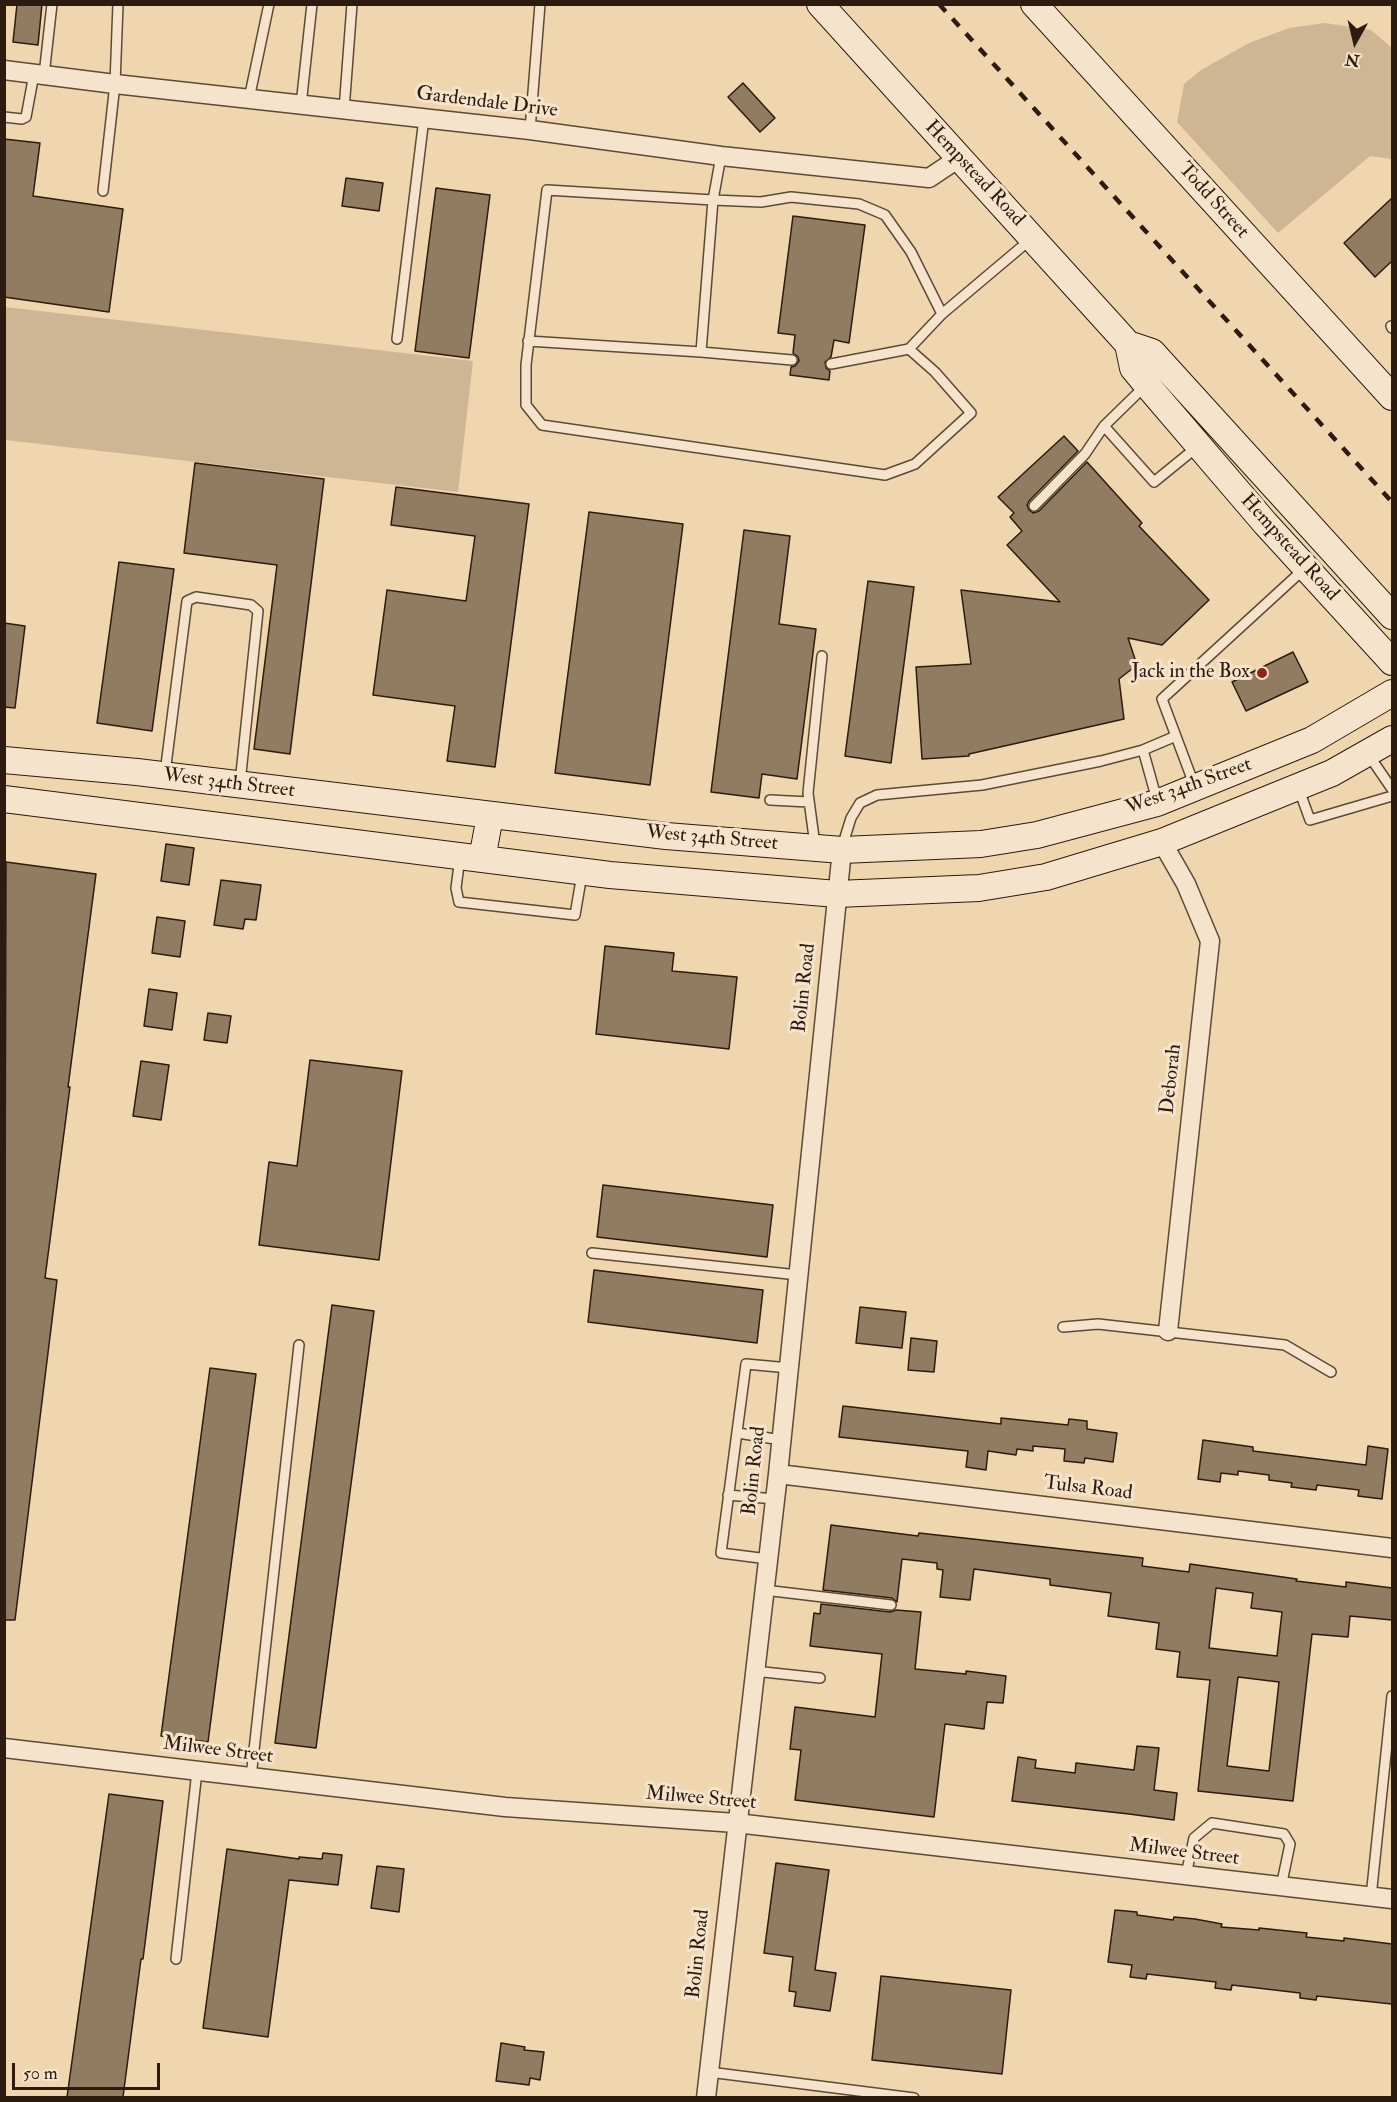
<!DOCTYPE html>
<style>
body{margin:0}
#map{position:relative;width:1397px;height:2102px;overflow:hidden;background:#efd6af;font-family:"IM FELL Double Pica",serif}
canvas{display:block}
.frame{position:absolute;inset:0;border:6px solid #2c1b0e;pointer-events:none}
.north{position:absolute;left:1325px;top:12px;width:60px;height:60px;-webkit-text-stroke:4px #f5e4cb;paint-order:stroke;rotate:188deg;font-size:16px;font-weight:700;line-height:24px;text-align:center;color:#2c1b0e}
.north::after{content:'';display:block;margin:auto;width:21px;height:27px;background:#2c1b0e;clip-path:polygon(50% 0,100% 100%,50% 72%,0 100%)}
.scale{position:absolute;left:12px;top:2063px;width:148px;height:27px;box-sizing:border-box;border:3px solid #2c1b0e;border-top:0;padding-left:8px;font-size:18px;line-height:21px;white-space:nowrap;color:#2c1b0e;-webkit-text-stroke:4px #f5e4cb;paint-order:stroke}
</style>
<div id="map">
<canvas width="1397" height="2102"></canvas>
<div class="frame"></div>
<div class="north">N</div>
<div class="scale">50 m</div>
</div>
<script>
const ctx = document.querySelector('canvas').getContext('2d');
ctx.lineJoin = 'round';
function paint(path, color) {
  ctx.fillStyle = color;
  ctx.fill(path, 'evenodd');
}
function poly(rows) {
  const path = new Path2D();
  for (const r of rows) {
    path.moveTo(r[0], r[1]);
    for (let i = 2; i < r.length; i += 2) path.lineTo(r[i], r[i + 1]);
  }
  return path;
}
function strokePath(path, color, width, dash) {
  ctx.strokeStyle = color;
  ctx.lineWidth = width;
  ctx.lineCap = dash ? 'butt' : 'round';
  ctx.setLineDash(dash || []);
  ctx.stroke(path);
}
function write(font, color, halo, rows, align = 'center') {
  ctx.font = font + ' "IM FELL Double Pica",serif';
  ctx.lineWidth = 6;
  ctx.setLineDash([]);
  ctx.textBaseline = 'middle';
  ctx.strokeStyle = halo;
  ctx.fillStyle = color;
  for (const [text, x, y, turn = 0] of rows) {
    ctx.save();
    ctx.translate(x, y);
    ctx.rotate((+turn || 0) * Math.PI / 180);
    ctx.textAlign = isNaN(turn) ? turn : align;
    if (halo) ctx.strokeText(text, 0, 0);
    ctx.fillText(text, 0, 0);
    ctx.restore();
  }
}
paint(poly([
 [1325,23,1371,30,1392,48,1392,159,1370,156,1278,233,1177,122,1184,84,1201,70,1249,43,1289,28],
 [5,307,473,361,458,492,5,440]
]), '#ceb694');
const building = poly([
 [17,4,42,4,38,45,13,42,17,4],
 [743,83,775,118,760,132,728,97,743,83],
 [4,139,40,143,33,196,123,209,109,312,4,297,4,139],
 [346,178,383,183,379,211,342,206,346,178],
 [436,188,490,195,469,358,415,351,436,188],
 [1392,198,1392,261,1375,277,1344,243,1392,198],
 [793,216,865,225,849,343,834,340,831,357,825,362,826,368,830,371,829,380,790,375,791,367,795,366,799,361,798,357,793,353,795,335,778,333,793,216],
 [1064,436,1078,451,1029,501,1027,505,1029,510,1033,513,1039,511,1087,462,1142,523,1139,526,1209,600,1162,645,1128,638,1137,665,1119,679,1124,719,969,754,969,756,922,759,916,667,971,664,961,590,1060,602,1007,545,1022,531,1010,517,1014,513,998,497,1064,436],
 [195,463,324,479,290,754,254,749,277,565,184,553,195,463],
 [396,487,529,504,495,767,447,761,455,706,373,695,387,590,466,601,475,536,391,525,396,487],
 [589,512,683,524,650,785,555,773,589,512],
 [744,530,790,536,779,624,816,629,797,779,762,774,759,798,711,792,744,530],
 [119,562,174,569,152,731,97,723,119,562],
 [868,581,914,587,891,763,845,756,868,581],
 [4,623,25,626,15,708,4,707,4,623],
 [1293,652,1308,682,1246,711,1232,682,1293,652],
 [166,844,194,848,189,885,161,881,166,844],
 [6,862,96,874,68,1087,70,1087,45,1278,57,1280,15,1620,4,1620,6,862],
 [221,880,261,885,256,920,245,919,243,929,214,925,221,880],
 [157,917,185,921,180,957,152,953,157,917],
 [605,946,674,953,672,971,737,977,729,1049,596,1034,605,946],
 [149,989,177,993,172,1030,144,1026,149,989],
 [208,1013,231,1016,227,1043,204,1040,208,1013],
 [310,1060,402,1071,379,1260,259,1245,269,1162,297,1166,310,1060],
 [141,1061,169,1065,161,1120,133,1116,141,1061],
 [603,1185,773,1205,767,1257,597,1237,603,1185],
 [594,1270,763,1290,757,1343,588,1322,594,1270],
 [332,1305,374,1311,316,1748,275,1743,332,1305],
 [860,1307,906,1312,902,1348,856,1343,860,1307],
 [911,1338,937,1341,934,1372,908,1370,911,1338],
 [210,1368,256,1374,208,1742,161,1736,210,1368],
 [843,1406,1001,1424,1001,1418,1068,1425,1069,1419,1087,1421,1087,1429,1117,1433,1113,1462,1085,1458,1084,1463,1064,1461,1065,1449,1033,1446,1033,1451,1017,1449,1016,1455,988,1451,986,1470,966,1467,968,1451,839,1437,843,1406],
 [1203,1440,1253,1447,1253,1451,1366,1465,1368,1446,1388,1449,1382,1499,1358,1496,1359,1490,1317,1485,1316,1490,1291,1487,1292,1483,1269,1480,1269,1475,1238,1471,1238,1475,1221,1473,1220,1482,1198,1479,1203,1440],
 [831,1525,918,1536,919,1533,1143,1558,1142,1566,1189,1572,1190,1564,1297,1579,1296,1581,1346,1587,1346,1582,1392,1588,1392,1620,1350,1616,1348,1637,1312,1634,1293,1801,1198,1791,1210,1680,1177,1677,1180,1652,1156,1649,1159,1623,1108,1616,1111,1593,1050,1585,1050,1579,974,1569,970,1600,940,1597,943,1570,937,1569,937,1563,902,1559,897,1602,892,1598,823,1590,831,1525],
 [1216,1588,1253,1593,1251,1608,1282,1612,1277,1656,1209,1648,1216,1588],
 [1238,1677,1279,1682,1269,1771,1227,1766,1238,1677],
 [821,1604,890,1612,896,1610,921,1612,915,1669,966,1674,966,1671,1006,1676,1003,1703,987,1702,984,1729,945,1724,934,1817,795,1800,801,1750,790,1749,795,1707,875,1717,882,1654,810,1646,814,1613,820,1614,821,1604],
 [1137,1746,1159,1748,1154,1790,1177,1793,1174,1820,1129,1814,1012,1801,1018,1757,1036,1760,1035,1768,1075,1773,1076,1763,1134,1770,1137,1746],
 [109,1794,163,1801,143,1959,141,1959,123,2097,67,2097,109,1794],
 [227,1849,299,1859,299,1857,322,1859,323,1853,342,1855,338,1885,289,1880,268,2037,203,2028,227,1849],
 [776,1863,829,1870,815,1970,836,1973,830,2011,794,2006,796,1992,789,1991,793,1957,764,1953,776,1863],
 [377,1866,404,1869,399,1912,371,1908,377,1866],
 [1115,1910,1137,1912,1137,1915,1173,1920,1174,1917,1195,1919,1222,1924,1221,1927,1259,1930,1259,1928,1307,1933,1306,1937,1344,1941,1344,1938,1392,1944,1392,2004,1317,1996,1316,2000,1300,1998,1300,1993,1232,1985,1231,1990,1215,1988,1216,1982,1147,1974,1146,1979,1130,1977,1132,1965,1108,1962,1115,1910],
 [881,1976,1011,1990,1002,2074,872,2060,881,1976],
 [501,2043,525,2047,524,2050,544,2052,540,2080,530,2078,529,2085,496,2081,501,2043]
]);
paint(building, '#917c62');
strokePath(building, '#2c1b0e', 1.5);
const lane = poly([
 [44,75,52,4],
 [249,99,269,4],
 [301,105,312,4],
 [344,110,352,4],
 [4,117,22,119,26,117,34,74],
 [530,130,540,4],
 [721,156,713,200,761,202,791,197,859,204,885,215,911,252,942,314,1031,239],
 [103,191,115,84,118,4],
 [1391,326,1392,328],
 [397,339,424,118],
 [528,341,701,352,792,360],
 [701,352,713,200,547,190,526,365,526,405,542,425,885,475,915,464,971,413,935,372,909,349,942,314],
 [831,364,909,349],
 [1146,385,1104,426,1154,482,1197,447],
 [1034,506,1085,454,1104,426],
 [1143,750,1157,800],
 [1368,754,1392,789],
 [165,773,187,601,196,597,251,605,258,611,240,783],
 [1195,787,1162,699,1304,569],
 [1298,787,1310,820,1392,796],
 [770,800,809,802],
 [815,845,808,793,822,656],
 [842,847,851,818,860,803,877,795,982,785,1101,761,1143,750,1176,736],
 [460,857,456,888,459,902,575,915,582,874],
 [592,1253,798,1275],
 [1063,1327,1098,1324,1285,1345,1331,1372],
 [738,1433,781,1440],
 [728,1495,775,1499],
 [768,1559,721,1553,746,1364,789,1368],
 [764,1590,891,1605],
 [754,1671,820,1678],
 [251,1777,299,1345],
 [1186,1875,1194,1838,1212,1823,1284,1834,1290,1844,1281,1887],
 [1371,1897,1392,1696],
 [176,1959,197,1771],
 [709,2072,914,2098]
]);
const street = poly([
 [4,70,115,84,530,130,721,156,929,178,959,158],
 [1162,842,1186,884,1210,941,1168,1331],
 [778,1474,1392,1548],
 [4,1748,505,1807,736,1823,1392,1899],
 [706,2098,778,1474,842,850]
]);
const secondary = poly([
 [820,4,1128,344,1152,352,1392,616],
 [1034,4,1392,397],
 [1128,344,1133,368,1147,385,1265,523,1392,662],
 [4,760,137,772,666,836,842,850,981,844,1037,835,1157,803,1312,740,1392,693],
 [4,799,610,875,837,894,979,888,1046,877,1162,842,1332,773,1392,739],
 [482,859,490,816]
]);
strokePath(lane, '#5d4a36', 12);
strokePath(street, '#5d4a36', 21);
strokePath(secondary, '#2c1b0e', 28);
strokePath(lane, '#f5e4cb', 9);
strokePath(street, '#f5e4cb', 18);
strokePath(secondary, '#f5e4cb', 26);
strokePath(poly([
 [939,4,1392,502]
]), '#2c1b0e', 4.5, [10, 10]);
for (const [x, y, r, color] of [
 [1262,673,6,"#8f2418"]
]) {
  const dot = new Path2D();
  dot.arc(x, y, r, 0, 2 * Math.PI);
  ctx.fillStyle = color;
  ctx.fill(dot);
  strokePath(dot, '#f5e4cb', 2);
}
write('20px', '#2c1b0e', '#f5e4cb', [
 ["Gardendale Drive",487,103,7],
 ["Hempstead Road",974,174,47],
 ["Todd Street",1213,201,48],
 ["Hempstead Road",1289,548,48],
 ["West 34th Street",229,784,7],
 ["West 34th Street",1189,787,-20],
 ["West 34th Street",712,839,5],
 ["Bolin Road",805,988,-84],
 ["Deborah",1172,1079,-84],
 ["Bolin Road",755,1471,-84],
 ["Tulsa Road",1088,1489,7],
 ["Milwee Street",218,1751,7],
 ["Milwee Street",701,1799,5],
 ["Milwee Street",1184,1853,7],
 ["Bolin Road",699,1954,-84]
]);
write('20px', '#2c1b0e', '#f5e4cb', [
 ["Jack in the Box",1250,673]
], 'right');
</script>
